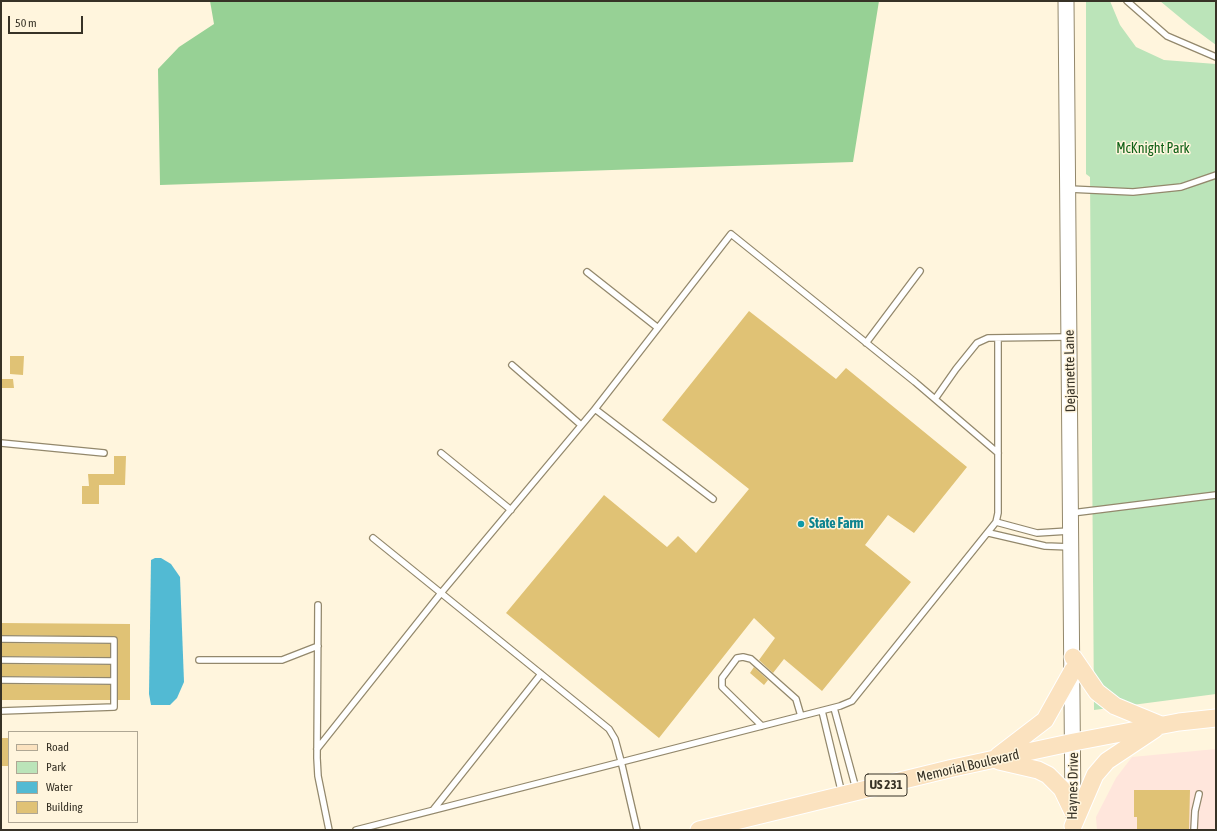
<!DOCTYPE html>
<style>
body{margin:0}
#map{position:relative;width:1217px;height:831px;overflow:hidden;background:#fff5dd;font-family:"Asap Condensed",sans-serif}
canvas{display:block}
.frame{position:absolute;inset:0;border:2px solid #373226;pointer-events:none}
.legend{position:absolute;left:8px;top:731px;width:130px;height:92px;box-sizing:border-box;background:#fff5dd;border:1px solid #afa794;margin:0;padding:5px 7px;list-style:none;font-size:12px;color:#373226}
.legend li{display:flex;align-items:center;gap:8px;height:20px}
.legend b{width:20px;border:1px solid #afa794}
.scale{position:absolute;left:8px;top:16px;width:75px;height:18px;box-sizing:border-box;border:2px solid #373226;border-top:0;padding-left:5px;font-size:12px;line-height:14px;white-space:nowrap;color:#373226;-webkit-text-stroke:3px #fff5dd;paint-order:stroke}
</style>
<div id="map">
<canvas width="1217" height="831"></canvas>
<div class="frame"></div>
<ul class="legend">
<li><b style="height:5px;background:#fbe2bf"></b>Road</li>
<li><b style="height:11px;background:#bbe4b9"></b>Park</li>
<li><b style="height:11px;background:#52bad3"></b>Water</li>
<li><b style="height:11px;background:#e0c275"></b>Building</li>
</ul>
<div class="scale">50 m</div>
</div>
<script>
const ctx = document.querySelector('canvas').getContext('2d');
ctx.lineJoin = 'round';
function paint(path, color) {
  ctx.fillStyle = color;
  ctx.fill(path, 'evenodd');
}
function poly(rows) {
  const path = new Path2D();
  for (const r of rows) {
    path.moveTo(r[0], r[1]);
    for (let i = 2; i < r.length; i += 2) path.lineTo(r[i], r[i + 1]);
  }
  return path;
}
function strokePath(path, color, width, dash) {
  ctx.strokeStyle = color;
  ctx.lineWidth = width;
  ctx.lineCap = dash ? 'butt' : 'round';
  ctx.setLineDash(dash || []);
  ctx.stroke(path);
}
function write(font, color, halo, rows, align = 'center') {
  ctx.font = font + ' "Asap Condensed",sans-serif';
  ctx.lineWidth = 3;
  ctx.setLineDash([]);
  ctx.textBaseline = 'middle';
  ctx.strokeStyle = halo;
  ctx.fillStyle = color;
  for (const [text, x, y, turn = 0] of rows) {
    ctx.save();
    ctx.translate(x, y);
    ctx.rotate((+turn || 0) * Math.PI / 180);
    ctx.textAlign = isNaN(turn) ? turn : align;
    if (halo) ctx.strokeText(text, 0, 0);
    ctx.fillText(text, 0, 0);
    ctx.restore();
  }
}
paint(poly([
 [1216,749,1216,830,1097,830,1096,817,1116,778,1132,757]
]), '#ffe6dc');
paint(poly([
 [1086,1,1110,1,1120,25,1136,47,1164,60,1216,64,1216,694,1094,710,1090,177,1086,174],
 [1160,1,1216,1,1216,45,1189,25]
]), '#bbe4b9');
paint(poly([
 [210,1,879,1,853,162,160,185,158,69,179,47,214,24]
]), '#97d195');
paint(poly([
 [155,558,161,558,171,564,180,577,184,682,177,698,170,705,151,705,149,694,151,560]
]), '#52bad3');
paint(poly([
 [749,311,836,379,846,368,967,467,914,533,888,515,865,545,911,582,822,691,784,659,773,673,759,660,775,638,754,618,659,738,506,613,604,495,667,547,678,536,696,553,749,489,662,420],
 [10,356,24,356,23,375,10,374],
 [1,379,13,379,14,388,1,388],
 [114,456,126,456,125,485,99,485,99,504,82,504,82,486,89,486,88,474,114,474],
 [1,623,130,624,130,700,118,700,118,640,116,637,1,635],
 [1,643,110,644,110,657,1,656],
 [1,664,110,665,110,677,1,676],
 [754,667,768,680,764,685,750,673],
 [1,684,110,685,110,700,1,700],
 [2,738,9,738,9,766,1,766],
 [1134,790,1190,790,1189,830,1137,830,1137,817,1134,817]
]), '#e0c275');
const lane = poly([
 [1127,1,1167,36,1216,57],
 [1069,189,1133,192,1181,187,1216,175],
 [587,272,658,328],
 [866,343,920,271],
 [512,365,581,425],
 [935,399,956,369,977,343,988,338,1067,337],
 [595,409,713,499],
 [1,443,104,453],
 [441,453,511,510],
 [1072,513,1216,495],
 [996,522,1037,533,1069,531],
 [989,533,1045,546,1071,547],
 [373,538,609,729,615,739,621,761,637,830],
 [318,605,317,758,318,776,329,830],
 [1,639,114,640,114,707,1,711],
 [1,660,114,661],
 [199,660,282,660,318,646],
 [1,680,114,681],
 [834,708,856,789],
 [822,711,842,794],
 [762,726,722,687,722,678,737,658,743,657,751,659,796,699,801,716],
 [317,749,441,593,595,409,731,234,915,382,998,453],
 [433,810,541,674],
 [356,830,840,706,852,701,996,522,998,513,998,339],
 [1194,830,1195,811,1199,794]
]);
const secondary = poly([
 [1066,1,1073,814]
]);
const primary = poly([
 [1073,657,1097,692,1115,706,1161,725],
 [998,756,1045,720,1073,670],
 [999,761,1038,770,1048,775,1062,789,1073,812],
 [1073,826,1095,775,1107,761,1155,729],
 [699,830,953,768,1074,742,1179,722,1216,718]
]);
strokePath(lane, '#93886c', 8);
strokePath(secondary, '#93886c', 17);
strokePath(primary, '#fff', 19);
strokePath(lane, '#fff', 5.5);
strokePath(secondary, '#fff', 15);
strokePath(primary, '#fbe2bf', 17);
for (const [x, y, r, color] of [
 [801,524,4,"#0f9aa8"]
]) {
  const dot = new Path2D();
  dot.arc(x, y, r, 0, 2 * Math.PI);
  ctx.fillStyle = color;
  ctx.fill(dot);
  strokePath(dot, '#fff5dd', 1.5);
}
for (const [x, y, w] of [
 [886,785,42]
]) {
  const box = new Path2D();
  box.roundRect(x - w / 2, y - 11, w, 22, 3);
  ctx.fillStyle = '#fff5dd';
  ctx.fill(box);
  strokePath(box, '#373226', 1);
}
write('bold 13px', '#373226', null, [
 ["US 231",886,785]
]);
write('14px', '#0f6116', '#fff5dd', [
 ["McKnight Park",1153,149]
]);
write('14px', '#373226', '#fff5dd', [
 ["Dejarnette Lane",1070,371,-91],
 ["Memorial Boulevard",968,766,-13],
 ["Haynes Drive",1073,786,-89]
]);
write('bold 14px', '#0d838f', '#fff5dd', [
 ["State Farm",809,524]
], 'left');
</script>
